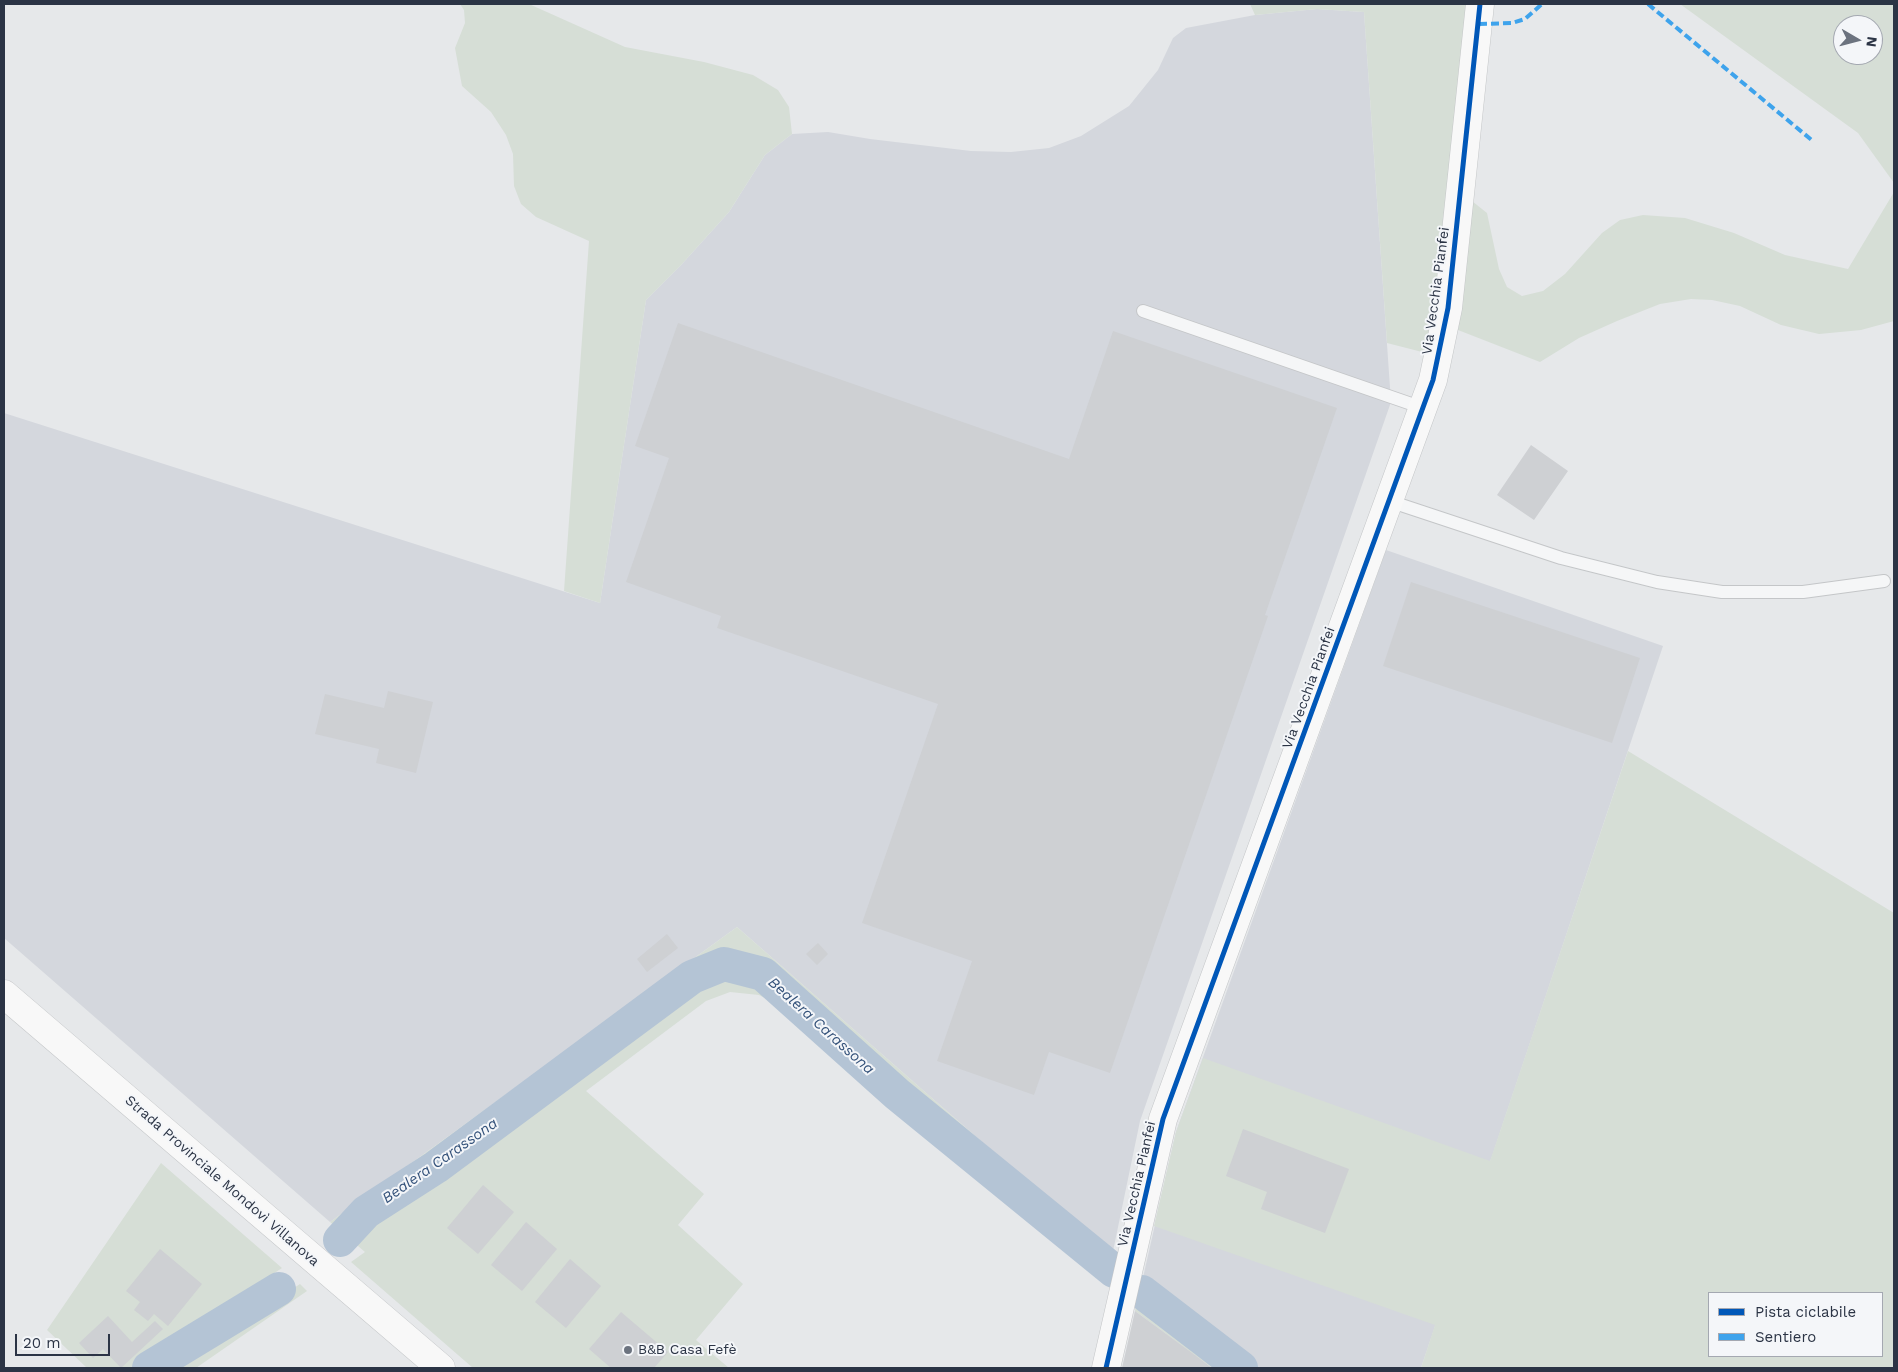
<!DOCTYPE html>
<meta charset="utf-8">
<style>
body{margin:0}
#map{position:relative;width:1898px;height:1372px;overflow:hidden;background:#e6e8ea;font-family:"Work Sans",sans-serif}
canvas{display:block}
.frame{position:absolute;inset:0;border:5px solid #2b3445;pointer-events:none}
.legend{position:absolute;left:1708px;top:1292px;width:175px;height:65px;box-sizing:border-box;background:#f4f6f9;border:1px solid #a4a8b1;margin:0;padding:6px 9px;list-style:none;font-size:15px;color:#2b3445}
.legend li{display:flex;align-items:center;gap:10px;height:25px}
.legend b{width:25px;border:1px solid #a4a8b1}
.north{position:absolute;left:1833px;top:15px;width:50px;height:50px;box-sizing:border-box;background:#f4f6f9;border:1px solid #a4a8b1;border-radius:50%;rotate:98deg;font-size:14px;font-weight:700;line-height:20px;text-align:center;color:#2b3445}
.north::after{content:'';display:block;margin:auto;width:18px;height:22px;background:#6c737f;clip-path:polygon(50% 0,100% 100%,50% 72%,0 100%)}
.scale{position:absolute;left:15px;top:1334px;width:95px;height:22px;box-sizing:border-box;border:2px solid #2b3445;border-top:0;padding-left:6px;font-size:15px;line-height:18px;white-space:nowrap;color:#2b3445;-webkit-text-stroke:4px #f4f6f9;paint-order:stroke}
</style>
<div id="map">
<canvas width="1898" height="1372"></canvas>
<div class="frame"></div>
<ul class="legend">
<li><b style="height:6px;background:#0057b8"></b>Pista ciclabile</li>
<li><b style="height:6px;background:#3ea3ec"></b>Sentiero</li>
</ul>
<div class="north">N</div>
<div class="scale">20 m</div>
</div>
<script>
const ctx = document.querySelector('canvas').getContext('2d');
ctx.lineJoin = 'round';
function paint(path, color) {
  ctx.fillStyle = color;
  ctx.fill(path, 'evenodd');
}
function poly(rows) {
  const path = new Path2D();
  for (const r of rows) {
    path.moveTo(r[0], r[1]);
    for (let i = 2; i < r.length; i += 2) path.lineTo(r[i], r[i + 1]);
  }
  return path;
}
function strokePath(path, color, width, dash) {
  ctx.strokeStyle = color;
  ctx.lineWidth = width;
  ctx.lineCap = dash ? 'butt' : 'round';
  ctx.setLineDash(dash || []);
  ctx.stroke(path);
}
function write(font, color, halo, rows, align = 'center') {
  ctx.font = font + ' "Work Sans",sans-serif';
  ctx.lineWidth = 4;
  ctx.setLineDash([]);
  ctx.textBaseline = 'middle';
  ctx.strokeStyle = halo;
  ctx.fillStyle = color;
  for (const [text, x, y, turn = 0] of rows) {
    ctx.save();
    ctx.translate(x, y);
    ctx.rotate((+turn || 0) * Math.PI / 180);
    ctx.textAlign = isNaN(turn) ? turn : align;
    if (halo) ctx.strokeText(text, 0, 0);
    ctx.fillText(text, 0, 0);
    ctx.restore();
  }
}
paint(poly([
 [1317,9,1364,12,1391,402,1140,1121,1112,1256,737,927,330,1222,4,938,4,413,600,603,646,300,682,264,729,212,765,155,792,134,828,132,870,139,971,151,1011,152,1049,148,1081,136,1129,106,1158,70,1173,38,1186,28,1255,15],
 [1386,550,1663,646,1421,1368,1257,1368,1142,1282,1176,1132]
]), '#d4d7dd');
paint(poly([
 [460,4,529,4,625,47,704,62,753,75,778,90,789,107,792,134,765,155,729,212,682,264,646,300,600,603,564,591,589,241,536,217,521,204,514,186,513,154,506,135,491,112,462,86,455,48,465,23,464,10],
 [1250,4,1471,4,1439,299,1426,353,1387,343,1364,12,1317,9,1255,15],
 [1680,4,1894,4,1894,183,1858,133],
 [1843,25,1873,25,1873,55,1843,55],
 [1894,192,1894,321,1861,330,1819,334,1781,325,1740,306,1712,300,1691,299,1660,304,1617,321,1579,338,1540,362,1458,330,1472,201,1487,213,1499,269,1507,287,1522,296,1543,291,1565,274,1602,233,1620,220,1643,215,1685,218,1734,233,1785,255,1848,269],
 [1628,751,1894,913,1894,1368,1421,1368,1435,1325,1154,1226,1176,1132,1203,1058,1490,1161],
 [1709,1293,1882,1293,1882,1356,1709,1356],
 [737,927,1112,1256,1105,1285,772,1002,759,995,730,992,706,1001,586,1091,704,1194,678,1225,743,1284,696,1340,729,1368,473,1368,351,1262,365,1252,330,1222],
 [161,1163,282,1268,130,1368,87,1368,47,1330],
 [1142,1282,1257,1368,1212,1368,1135,1311],
 [300,1284,307,1291,196,1368,171,1368]
]), '#d6ded6');
strokePath(poly([
 [340,1240,366,1212,436,1167,692,977,724,964,763,974,897,1094,1114,1271],
 [1142,1292,1241,1368],
 [149,1368,279,1289]
]), '#b4c4d5', 34);
paint(poly([
 [678,323,1069,459,1113,331,1337,408,1265,615,1268,616,1110,1073,1049,1052,1034,1095,937,1061,972,961,862,923,938,704,717,628,721,616,626,582,669,458,635,446],
 [1531,445,1568,471,1534,520,1497,495],
 [1411,582,1640,658,1612,743,1383,666],
 [388,691,433,702,416,773,376,763,379,749,315,734,325,694,384,708],
 [667,934,678,948,647,972,637,959],
 [818,943,828,954,817,965,806,954],
 [1243,1129,1349,1169,1325,1233,1261,1209,1267,1192,1226,1176],
 [483,1185,514,1212,478,1254,447,1228],
 [526,1222,557,1249,522,1291,491,1265],
 [160,1249,202,1284,168,1326,154,1314,148,1321,134,1310,140,1302,126,1291],
 [570,1259,601,1286,566,1328,535,1302],
 [1135,1311,1195,1355,1212,1368,1122,1368],
 [621,1312,668,1352,654,1368,611,1368,589,1349],
 [108,1316,132,1342,155,1321,163,1329,121,1368,103,1349,93,1358,79,1343]
]), '#ced0d3');
const lane = poly([
 [1143,311,1423,408],
 [1389,501,1561,558,1657,582,1722,592,1803,592,1884,581]
]);
const secondary = poly([
 [4,994,441,1368],
 [1106,1368,1163,1119,1433,380,1448,308,1480,4]
]);
strokePath(lane, '#c4c6c8', 14);
strokePath(secondary, '#c4c6c8', 29);
strokePath(lane, '#f5f6f7', 12);
strokePath(secondary, '#f8f8f8', 28);
strokePath(poly([
 [1648,4,1814,142],
 [1479,24,1512,23,1525,19,1542,4]
]), '#3ea3ec', 4, [8, 4]);
strokePath(poly([
 [1106,1368,1163,1119,1433,380,1448,308,1480,4]
]), '#0057b8', 5);
for (const [x, y, r, color] of [
 [628,1350,5,"#6c737f"]
]) {
  const dot = new Path2D();
  dot.arc(x, y, r, 0, 2 * Math.PI);
  ctx.fillStyle = color;
  ctx.fill(dot);
  strokePath(dot, '#f4f6f9', 2);
}
write('14px', '#2b3445', '#f4f6f9', [
 ["Via Vecchia Pianfei",1436,291,-82],
 ["Via Vecchia Pianfei",1309,688,-70],
 ["Strada Provinciale Mondovì Villanova",222,1181,41],
 ["Via Vecchia Pianfei",1137,1184,-77]
]);
write('14px', '#2b3445', '#f4f6f9', [
 ["B&B Casa Fefè",638,1350]
], 'left');
write('italic 15px', '#34527a', '#f4f6f9', [
 ["Bealera Carassona",821,1026,42],
 ["Bealera Carassona",440,1161,-35]
]);
</script>
